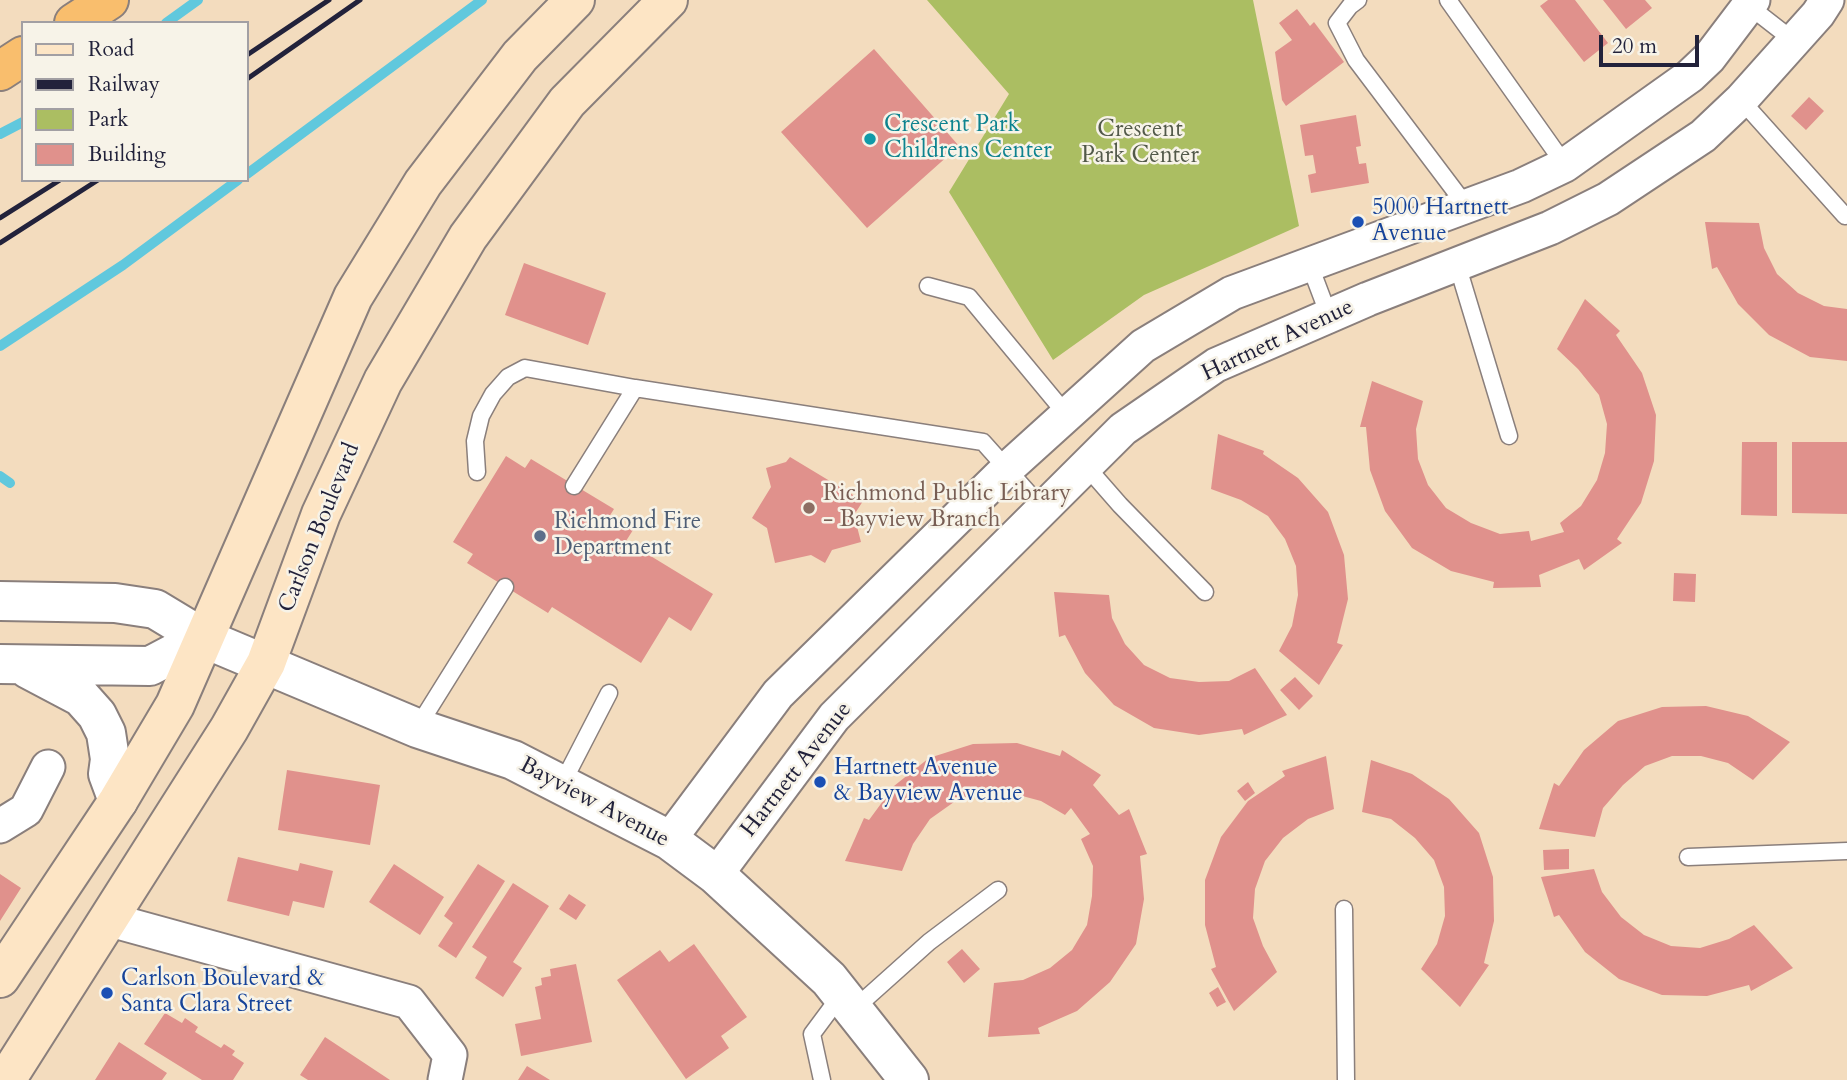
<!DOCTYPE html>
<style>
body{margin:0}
#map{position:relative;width:1847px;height:1080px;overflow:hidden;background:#f3dcbe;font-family:Cardo,serif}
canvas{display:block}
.legend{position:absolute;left:21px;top:21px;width:228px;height:161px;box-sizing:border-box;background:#f7f3e8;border:2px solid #a29fa3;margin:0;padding:9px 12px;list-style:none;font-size:21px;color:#22223b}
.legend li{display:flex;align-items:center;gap:14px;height:35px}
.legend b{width:35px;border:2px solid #a29fa3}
.scale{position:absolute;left:1599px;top:35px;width:100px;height:32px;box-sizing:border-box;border:4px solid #22223b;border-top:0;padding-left:9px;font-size:21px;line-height:24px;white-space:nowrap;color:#22223b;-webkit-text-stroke:5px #f7f3e8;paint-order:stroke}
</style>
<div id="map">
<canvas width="1847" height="1080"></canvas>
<ul class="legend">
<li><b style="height:9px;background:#fde5c5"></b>Road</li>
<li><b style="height:9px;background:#22223b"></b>Railway</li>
<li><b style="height:19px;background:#abbe62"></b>Park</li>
<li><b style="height:19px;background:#e0918c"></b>Building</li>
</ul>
<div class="scale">20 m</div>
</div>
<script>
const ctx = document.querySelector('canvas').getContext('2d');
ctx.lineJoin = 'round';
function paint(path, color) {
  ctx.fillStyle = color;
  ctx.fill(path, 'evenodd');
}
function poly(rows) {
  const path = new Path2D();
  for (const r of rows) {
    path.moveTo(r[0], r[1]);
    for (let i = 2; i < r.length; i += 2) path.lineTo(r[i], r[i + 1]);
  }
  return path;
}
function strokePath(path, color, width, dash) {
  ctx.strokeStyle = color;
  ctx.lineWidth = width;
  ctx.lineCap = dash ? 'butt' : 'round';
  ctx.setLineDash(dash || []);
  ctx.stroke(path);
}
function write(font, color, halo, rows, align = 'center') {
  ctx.font = font + ' Cardo,serif';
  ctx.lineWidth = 5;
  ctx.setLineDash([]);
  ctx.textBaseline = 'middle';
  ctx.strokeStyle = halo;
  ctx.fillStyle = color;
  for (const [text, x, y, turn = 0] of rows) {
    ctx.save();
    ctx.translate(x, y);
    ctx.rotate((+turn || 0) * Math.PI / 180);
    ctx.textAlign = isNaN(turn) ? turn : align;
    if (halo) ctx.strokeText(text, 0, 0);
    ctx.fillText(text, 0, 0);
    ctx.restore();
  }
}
paint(poly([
 [927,0,1253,0,1299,226,1144,295,1053,360,949,192,1009,94]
]), '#abbe62');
strokePath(poly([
 [166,23,198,0],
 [0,134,23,122],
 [247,174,482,0],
 [0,346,123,265,238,180],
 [0,476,10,483]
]), '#60c8dd', 10);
paint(poly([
 [1548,0,1575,0,1608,43,1584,62,1540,6],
 [1603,0,1645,0,1652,8,1626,29],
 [1297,9,1310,26,1314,22,1344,62,1286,106,1282,100,1275,52,1292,40,1279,23],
 [874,49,959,146,867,228,781,132],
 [1809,97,1824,111,1806,130,1791,116],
 [1356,115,1361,146,1356,147,1359,164,1366,163,1369,183,1311,193,1308,175,1316,173,1313,155,1305,156,1300,125],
 [1705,222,1759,223,1764,248,1777,274,1798,293,1824,306,1847,309,1847,361,1810,357,1769,335,1738,304,1717,267,1712,269],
 [524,263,606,293,588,345,505,315],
 [1585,299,1620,331,1616,335,1642,373,1656,415,1654,461,1641,503,1617,539,1622,543,1584,570,1579,559,1539,575,1541,587,1493,588,1494,582,1451,571,1412,548,1385,511,1370,470,1366,427,1360,427,1372,381,1423,401,1416,429,1418,459,1428,485,1446,508,1471,523,1500,534,1529,531,1531,541,1564,532,1560,523,1581,506,1597,480,1605,453,1607,424,1599,395,1578,369,1557,349],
 [1218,434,1264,451,1263,454,1298,478,1328,512,1344,555,1348,599,1337,643,1343,645,1319,685,1279,651,1292,626,1298,595,1296,566,1285,539,1268,516,1241,500,1211,489],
 [1742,442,1777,442,1777,516,1741,515],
 [1792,442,1847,442,1847,514,1792,513],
 [506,456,525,468,531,459,614,509,609,517,633,530,626,541,713,594,691,631,669,617,641,663,552,607,548,613,467,563,473,554,453,542],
 [790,457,863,501,854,515,861,542,832,550,825,563,811,555,775,563,767,528,752,518,771,487,766,468,786,462],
 [1674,573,1696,574,1695,602,1673,601],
 [1054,592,1109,595,1112,618,1125,644,1144,665,1170,678,1199,682,1229,681,1255,668,1287,715,1244,735,1242,729,1199,735,1154,728,1114,705,1085,673,1065,635,1059,637],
 [1295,677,1313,696,1299,710,1280,690],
 [1706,706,1748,716,1790,742,1753,780,1728,763,1701,756,1672,756,1645,766,1623,785,1603,808,1595,837,1539,829,1554,783,1559,786,1584,750,1618,721,1662,707],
 [1017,743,1060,756,1062,750,1101,775,1093,785,1119,815,1129,809,1147,854,1140,856,1144,899,1136,944,1110,982,1077,1011,1038,1028,1040,1034,988,1037,994,983,1023,980,1050,968,1072,950,1087,925,1092,896,1093,866,1081,839,1090,834,1071,808,1065,815,1041,801,1011,793,982,793,954,802,930,819,913,844,902,871,845,861,864,818,869,820,894,786,929,758,973,744],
 [1326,756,1334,809,1308,819,1283,838,1265,861,1255,889,1253,918,1263,946,1277,972,1234,1011,1211,969,1216,967,1205,925,1205,880,1221,837,1248,801,1285,776,1282,771],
 [1371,760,1412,774,1449,799,1479,833,1493,877,1494,921,1484,963,1489,965,1460,1007,1421,969,1437,944,1445,916,1444,887,1434,860,1415,838,1391,819,1362,812],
 [287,770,380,785,370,845,278,830],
 [1248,782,1255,793,1245,801,1237,791],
 [1569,849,1569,869,1544,870,1543,850],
 [238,857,298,871,300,863,333,871,324,908,293,901,289,916,227,901],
 [394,864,444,897,420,935,369,902],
 [478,864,505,881,456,958,438,946,453,923,444,916],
 [1594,869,1602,892,1621,917,1644,935,1671,946,1700,948,1729,939,1754,925,1793,968,1751,991,1749,985,1707,996,1662,995,1619,979,1585,952,1559,915,1554,917,1541,877],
 [0,874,21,888,0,921],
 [513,883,549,906,513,962,522,968,503,997,475,978,487,957,472,947],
 [569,894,586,905,576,920,559,909],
 [694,944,747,1017,721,1036,729,1048,686,1079,617,980,660,950,669,962],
 [962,949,980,969,964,983,947,962],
 [576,964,592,1042,521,1056,515,1024,541,1019,535,987,542,985,541,978,551,976,550,969],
 [1218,987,1226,1002,1217,1007,1209,993],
 [165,1013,182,1023,185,1018,198,1027,195,1032,221,1048,224,1044,235,1051,232,1055,244,1063,233,1080,202,1080,144,1044],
 [325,1037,390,1080,308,1080,300,1075],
 [119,1042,167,1073,162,1080,95,1080],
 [527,1066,550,1080,518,1080]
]), '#e0918c');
const service = poly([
 [1358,0,1350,6,1337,23,1356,60,1467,207],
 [1448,0,1565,165],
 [1749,6,1794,41],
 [1741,100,1845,216],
 [1309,263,1329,316],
 [1457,264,1509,436],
 [928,286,969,297,1066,414],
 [1085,465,1120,505,1205,592],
 [477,472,475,441,481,416,493,394,508,377,525,368,635,388],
 [574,486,635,388,983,442,1042,508],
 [417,728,505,587],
 [561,786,609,693],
 [1688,857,1847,851],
 [1344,909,1346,1080],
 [853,1010,929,942,998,890],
 [822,1080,812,1034,841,995]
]);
const minor = poly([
 [0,826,26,810,48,767],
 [669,840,778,694,1008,468,1143,346,1232,293,1521,186,1565,165,1690,76,1709,58,1753,0],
 [716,875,834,717,1123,429,1216,365,1368,299,1550,228,1608,199,1703,136,1741,100,1818,14,1827,0],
 [107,919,409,1002,450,1055,445,1080]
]);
const tertiary = poly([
 [0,601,115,603,155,609,203,638,417,728,513,760,669,840,716,875,829,979,909,1080],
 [0,664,150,666,203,638],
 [28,669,81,697,97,715,106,733,110,759,108,774,118,801]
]);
const secondary = poly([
 [0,978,118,801,175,705,353,297,423,183,520,56,575,0],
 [6,1080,229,729,266,663,321,514,383,381,468,237,567,102,668,0]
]);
const motorway = poly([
 [74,23,109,0],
 [0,71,23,56]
]);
strokePath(service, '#8a7f7c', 19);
strokePath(minor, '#8a7f7c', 37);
strokePath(tertiary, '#8a7f7c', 42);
strokePath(secondary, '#8a7f7c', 42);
strokePath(motorway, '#8a7f7c', 42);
strokePath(service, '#fff', 16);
strokePath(minor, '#fff', 33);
strokePath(tertiary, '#fff', 38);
strokePath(secondary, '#fde5c5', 38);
strokePath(motorway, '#f9be6d', 38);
strokePath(poly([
 [247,55,329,0],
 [247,79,360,0],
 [0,218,60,180],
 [0,243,98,180]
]), '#22223b', 5);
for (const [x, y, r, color] of [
 [870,139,7,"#0f9aa8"],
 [1358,222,7,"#1a4fb4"],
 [809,508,7,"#8d6e63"],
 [540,536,7,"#5c6f8a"],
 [820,782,7,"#1a4fb4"],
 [107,993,7,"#1a4fb4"]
]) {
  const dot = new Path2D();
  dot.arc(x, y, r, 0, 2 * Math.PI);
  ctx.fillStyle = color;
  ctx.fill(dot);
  strokePath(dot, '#f7f3e8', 2.5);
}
write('23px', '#0d838f', '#f7f3e8', [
 ["Crescent Park",884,126],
 ["Childrens Center",884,152]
], 'left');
write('23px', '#525949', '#f7f3e8', [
 ["Crescent",1140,131],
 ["Park Center",1140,157]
]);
write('23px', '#164399', '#f7f3e8', [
 ["5000 Hartnett",1372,209],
 ["Avenue",1372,235],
 ["Hartnett Avenue",834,769],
 ["& Bayview Avenue",834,795],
 ["Carlson Boulevard &",121,980],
 ["Santa Clara Street",121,1006]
], 'left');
write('23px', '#22223b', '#f7f3e8', [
 ["Hartnett Avenue",1278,341,-25],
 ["Carlson Boulevard",320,528,-68],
 ["Hartnett Avenue",797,770,-52],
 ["Bayview Avenue",594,803,28]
]);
write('23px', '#785e54', '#f7f3e8', [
 ["Richmond Public Library",823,495],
 ["- Bayview Branch",823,521]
], 'left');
write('23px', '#4e5e75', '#f7f3e8', [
 ["Richmond Fire",554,523],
 ["Department",554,549]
], 'left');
</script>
